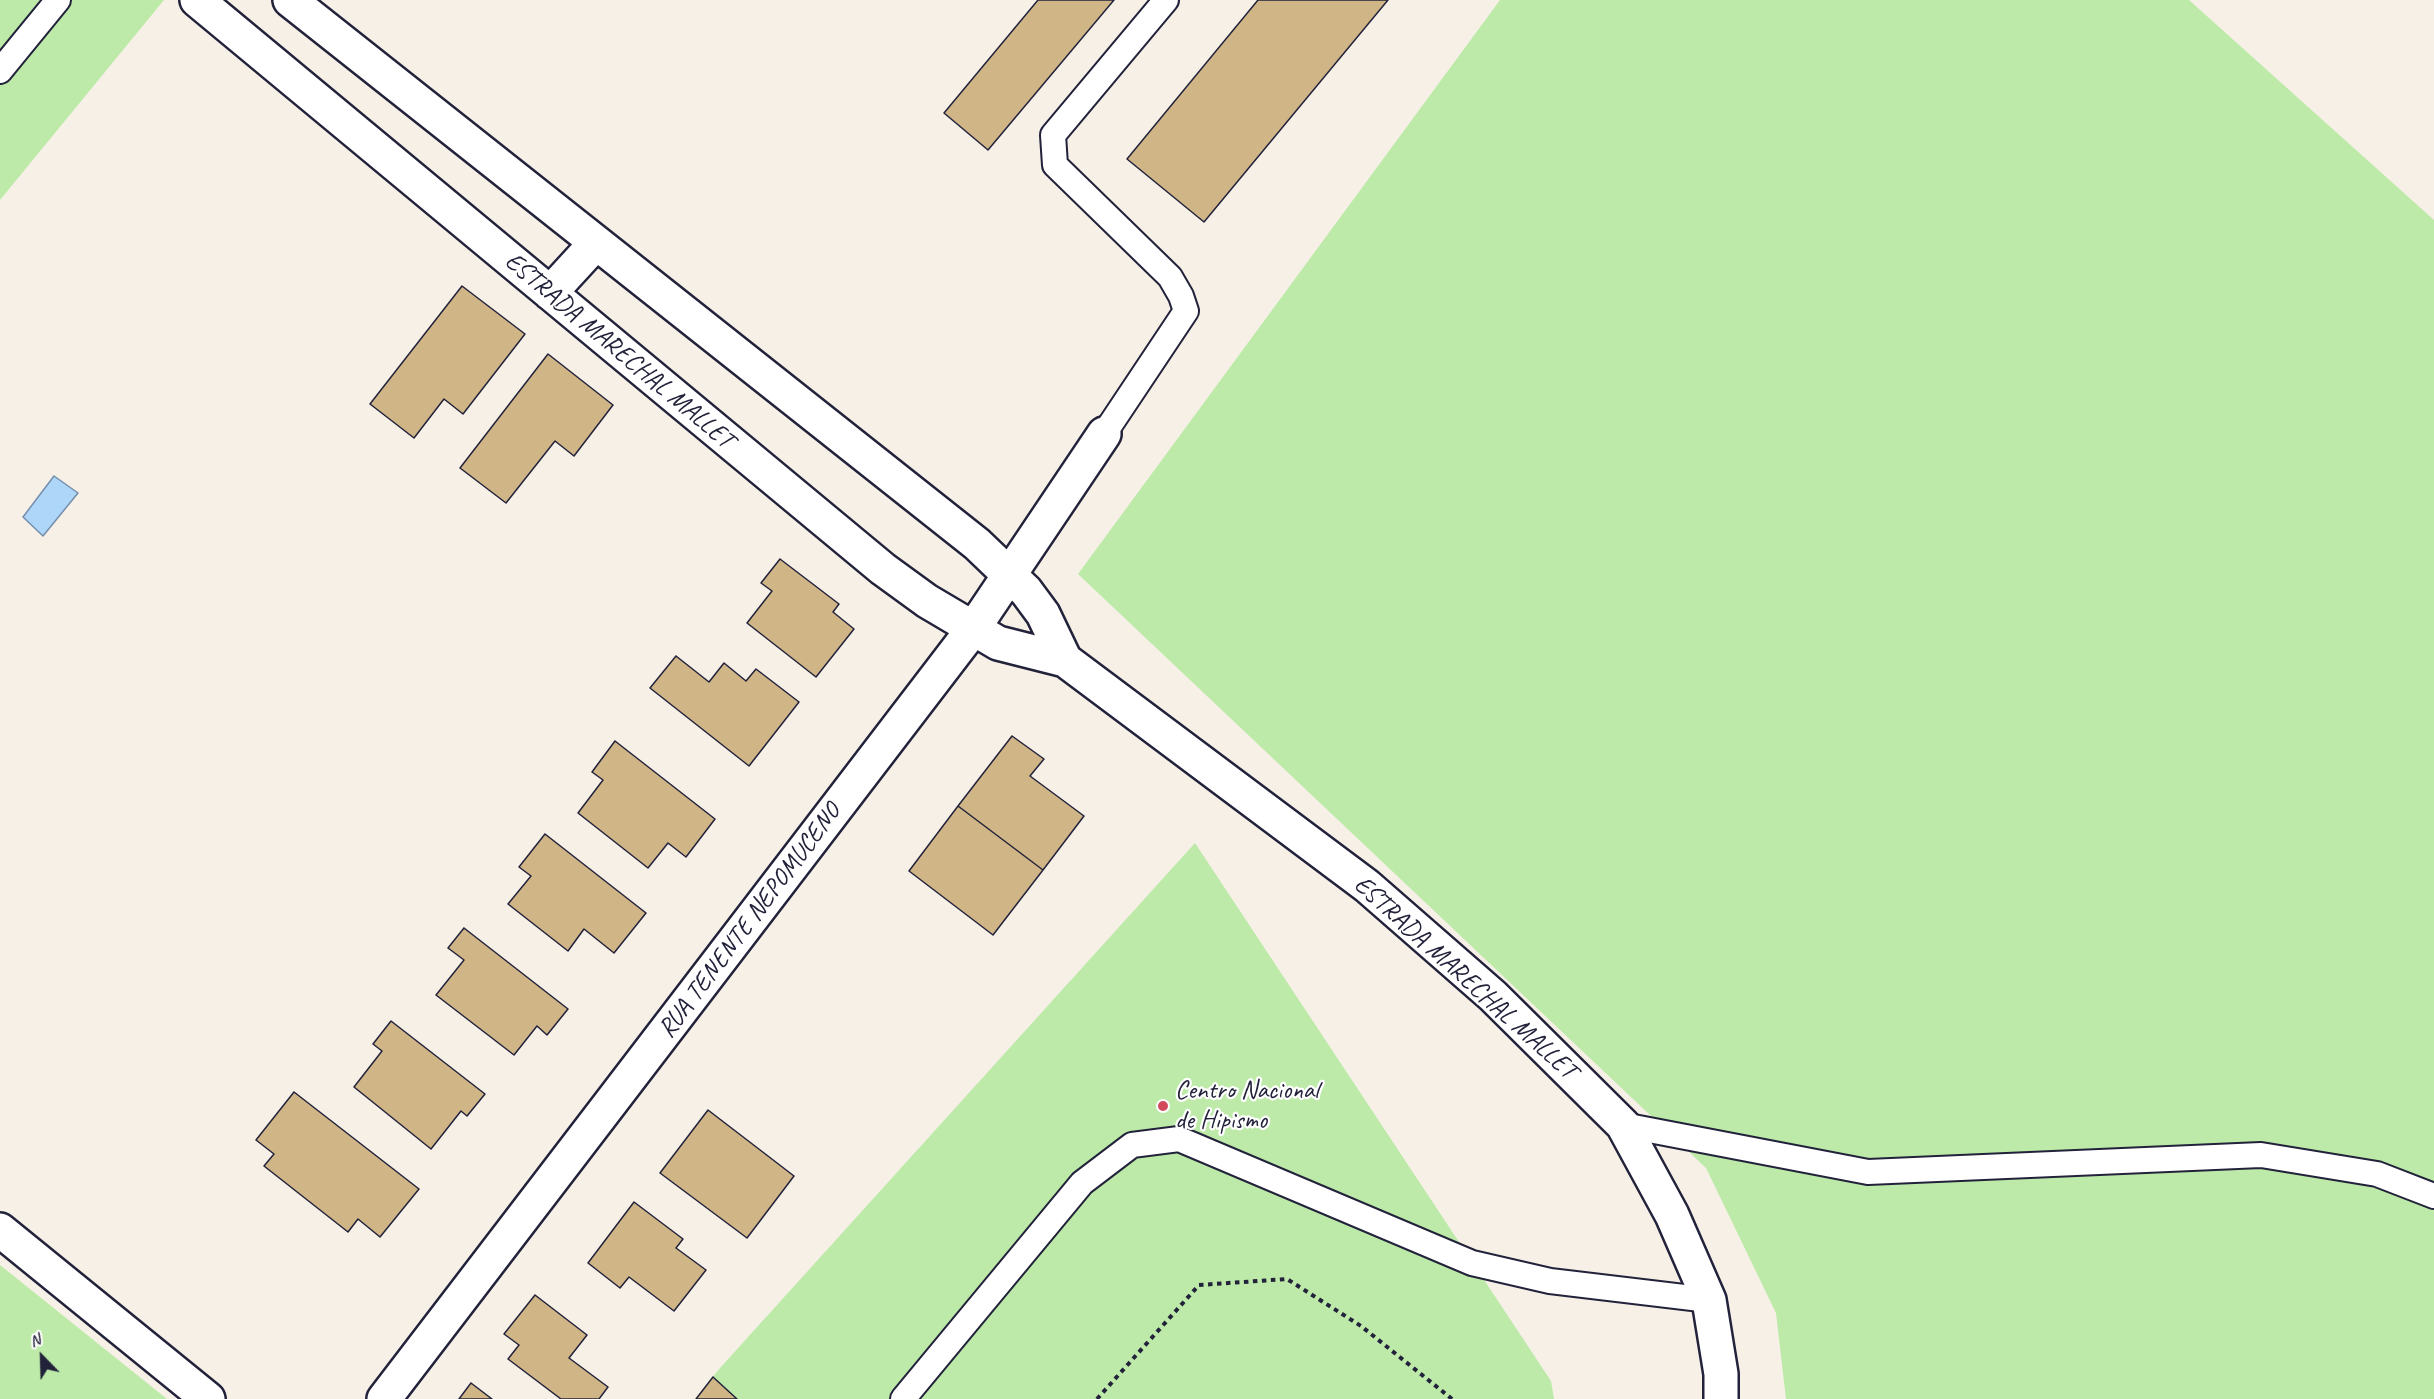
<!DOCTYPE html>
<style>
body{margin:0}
#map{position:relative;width:2434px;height:1399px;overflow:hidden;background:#f6f0e7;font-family:Caveat,sans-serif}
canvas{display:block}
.north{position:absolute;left:12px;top:1327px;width:60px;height:60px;-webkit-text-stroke:4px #fff;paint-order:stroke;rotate:337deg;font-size:16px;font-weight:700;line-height:24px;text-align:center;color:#22223b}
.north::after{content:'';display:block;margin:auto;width:21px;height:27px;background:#22223b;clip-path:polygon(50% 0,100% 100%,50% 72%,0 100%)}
</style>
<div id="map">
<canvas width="2434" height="1399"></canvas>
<div class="north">N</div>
</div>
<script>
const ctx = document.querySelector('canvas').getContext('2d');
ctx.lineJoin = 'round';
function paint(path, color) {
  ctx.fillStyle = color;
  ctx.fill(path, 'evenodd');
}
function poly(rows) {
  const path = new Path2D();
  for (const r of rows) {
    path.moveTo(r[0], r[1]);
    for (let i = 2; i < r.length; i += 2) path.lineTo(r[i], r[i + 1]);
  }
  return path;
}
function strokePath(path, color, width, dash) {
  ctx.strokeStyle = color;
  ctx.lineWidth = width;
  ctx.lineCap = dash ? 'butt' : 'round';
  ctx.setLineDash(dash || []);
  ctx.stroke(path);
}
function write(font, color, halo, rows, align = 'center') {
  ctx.font = font + ' Caveat,sans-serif';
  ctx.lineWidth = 4.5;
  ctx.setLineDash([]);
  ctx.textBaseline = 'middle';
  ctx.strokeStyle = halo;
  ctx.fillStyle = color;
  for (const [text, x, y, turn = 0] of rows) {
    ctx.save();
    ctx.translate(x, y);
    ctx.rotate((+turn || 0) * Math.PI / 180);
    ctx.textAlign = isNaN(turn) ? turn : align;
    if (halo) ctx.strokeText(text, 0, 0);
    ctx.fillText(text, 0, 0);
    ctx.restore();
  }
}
paint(poly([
 [0,0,164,0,0,200],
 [1500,0,2189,0,2434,220,2434,1399,1786,1399,1776,1313,1706,1168,1078,574],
 [1195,843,1551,1381,1554,1399,695,1399,720,1368],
 [0,1265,167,1399,0,1399]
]), '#bdeaa8');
const water = poly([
 [54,476,78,493,43,536,23,517,54,476]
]);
paint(water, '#add6f8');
strokePath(water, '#758eac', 1.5);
const building = poly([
 [1038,0,1114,0,988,150,944,113,1038,0],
 [1258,0,1388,0,1204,222,1127,159,1258,0],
 [462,286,525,334,463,414,444,399,414,438,370,404,462,286],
 [548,354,613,405,574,456,555,441,506,503,460,468,548,354],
 [780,559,839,604,833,612,854,629,816,677,747,623,772,591,761,583,780,559],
 [676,656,709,682,724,663,746,681,756,669,799,702,749,766,650,688,676,656],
 [1012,736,1044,759,1030,776,1084,816,1043,870,958,806,1012,736],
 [615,741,715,819,686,857,668,843,648,868,578,813,603,780,592,772,615,741],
 [958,806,1043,870,993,935,909,871,958,806],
 [545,834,646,913,614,953,584,929,568,951,508,904,531,876,519,867,545,834],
 [464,928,568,1009,547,1035,537,1026,514,1055,436,995,464,960,448,948,464,928],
 [391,1021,485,1094,467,1116,461,1111,431,1149,354,1087,382,1051,373,1044,391,1021],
 [294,1092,419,1189,380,1237,358,1219,348,1232,264,1166,274,1154,256,1140,294,1092],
 [708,1110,794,1176,747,1238,660,1173,708,1110],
 [634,1202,683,1239,676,1248,706,1270,674,1311,629,1277,620,1288,588,1263,634,1202],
 [535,1295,587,1335,569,1358,608,1387,599,1399,561,1399,508,1359,519,1345,504,1334,535,1295],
 [713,1377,737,1399,696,1399,713,1377],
 [471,1383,492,1399,459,1399,471,1383]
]);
paint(building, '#d0b586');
strokePath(building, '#22223b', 1.5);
const lane = poly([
 [0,71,58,0],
 [1104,434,1186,311,1181,296,1170,277,1055,165,1053,135,1166,0],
 [1623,1125,1868,1172,2261,1155,2377,1174,2434,1196],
 [903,1399,1082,1183,1132,1145,1179,1139,1472,1263,1550,1281,1709,1300]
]);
const street = poly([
 [197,0,883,569,927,601,998,643,1065,660,1367,886,1493,996,1623,1125,1672,1215,1709,1300,1721,1374,1721,1399],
 [290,0,977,544,1026,591,1043,614,1065,660],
 [550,293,595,244],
 [0,1230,208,1399],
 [384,1399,973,629,1104,434]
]);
strokePath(lane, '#22223b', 28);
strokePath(street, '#22223b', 38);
strokePath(poly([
 [1097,1399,1199,1285,1287,1279,1361,1326,1452,1399]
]), '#22223b', 4, [4.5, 4.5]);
strokePath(lane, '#fff', 24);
strokePath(street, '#fff', 33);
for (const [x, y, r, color] of [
 [1163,1106,6,"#d1495b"]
]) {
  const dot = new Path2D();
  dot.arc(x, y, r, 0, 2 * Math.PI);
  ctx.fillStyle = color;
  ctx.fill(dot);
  strokePath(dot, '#fff', 2);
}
write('26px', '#22223b', '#fff', [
 ["ESTRADA MARECHAL MALLET",619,351,40],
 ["RUA TENENTE NEPOMUCENO",750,921,-53],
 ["ESTRADA MARECHAL MALLET",1465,978,42]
]);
write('26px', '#22223b', '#fff', [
 ["Centro Nacional",1175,1091],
 ["de Hipismo",1175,1121]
], 'left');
</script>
